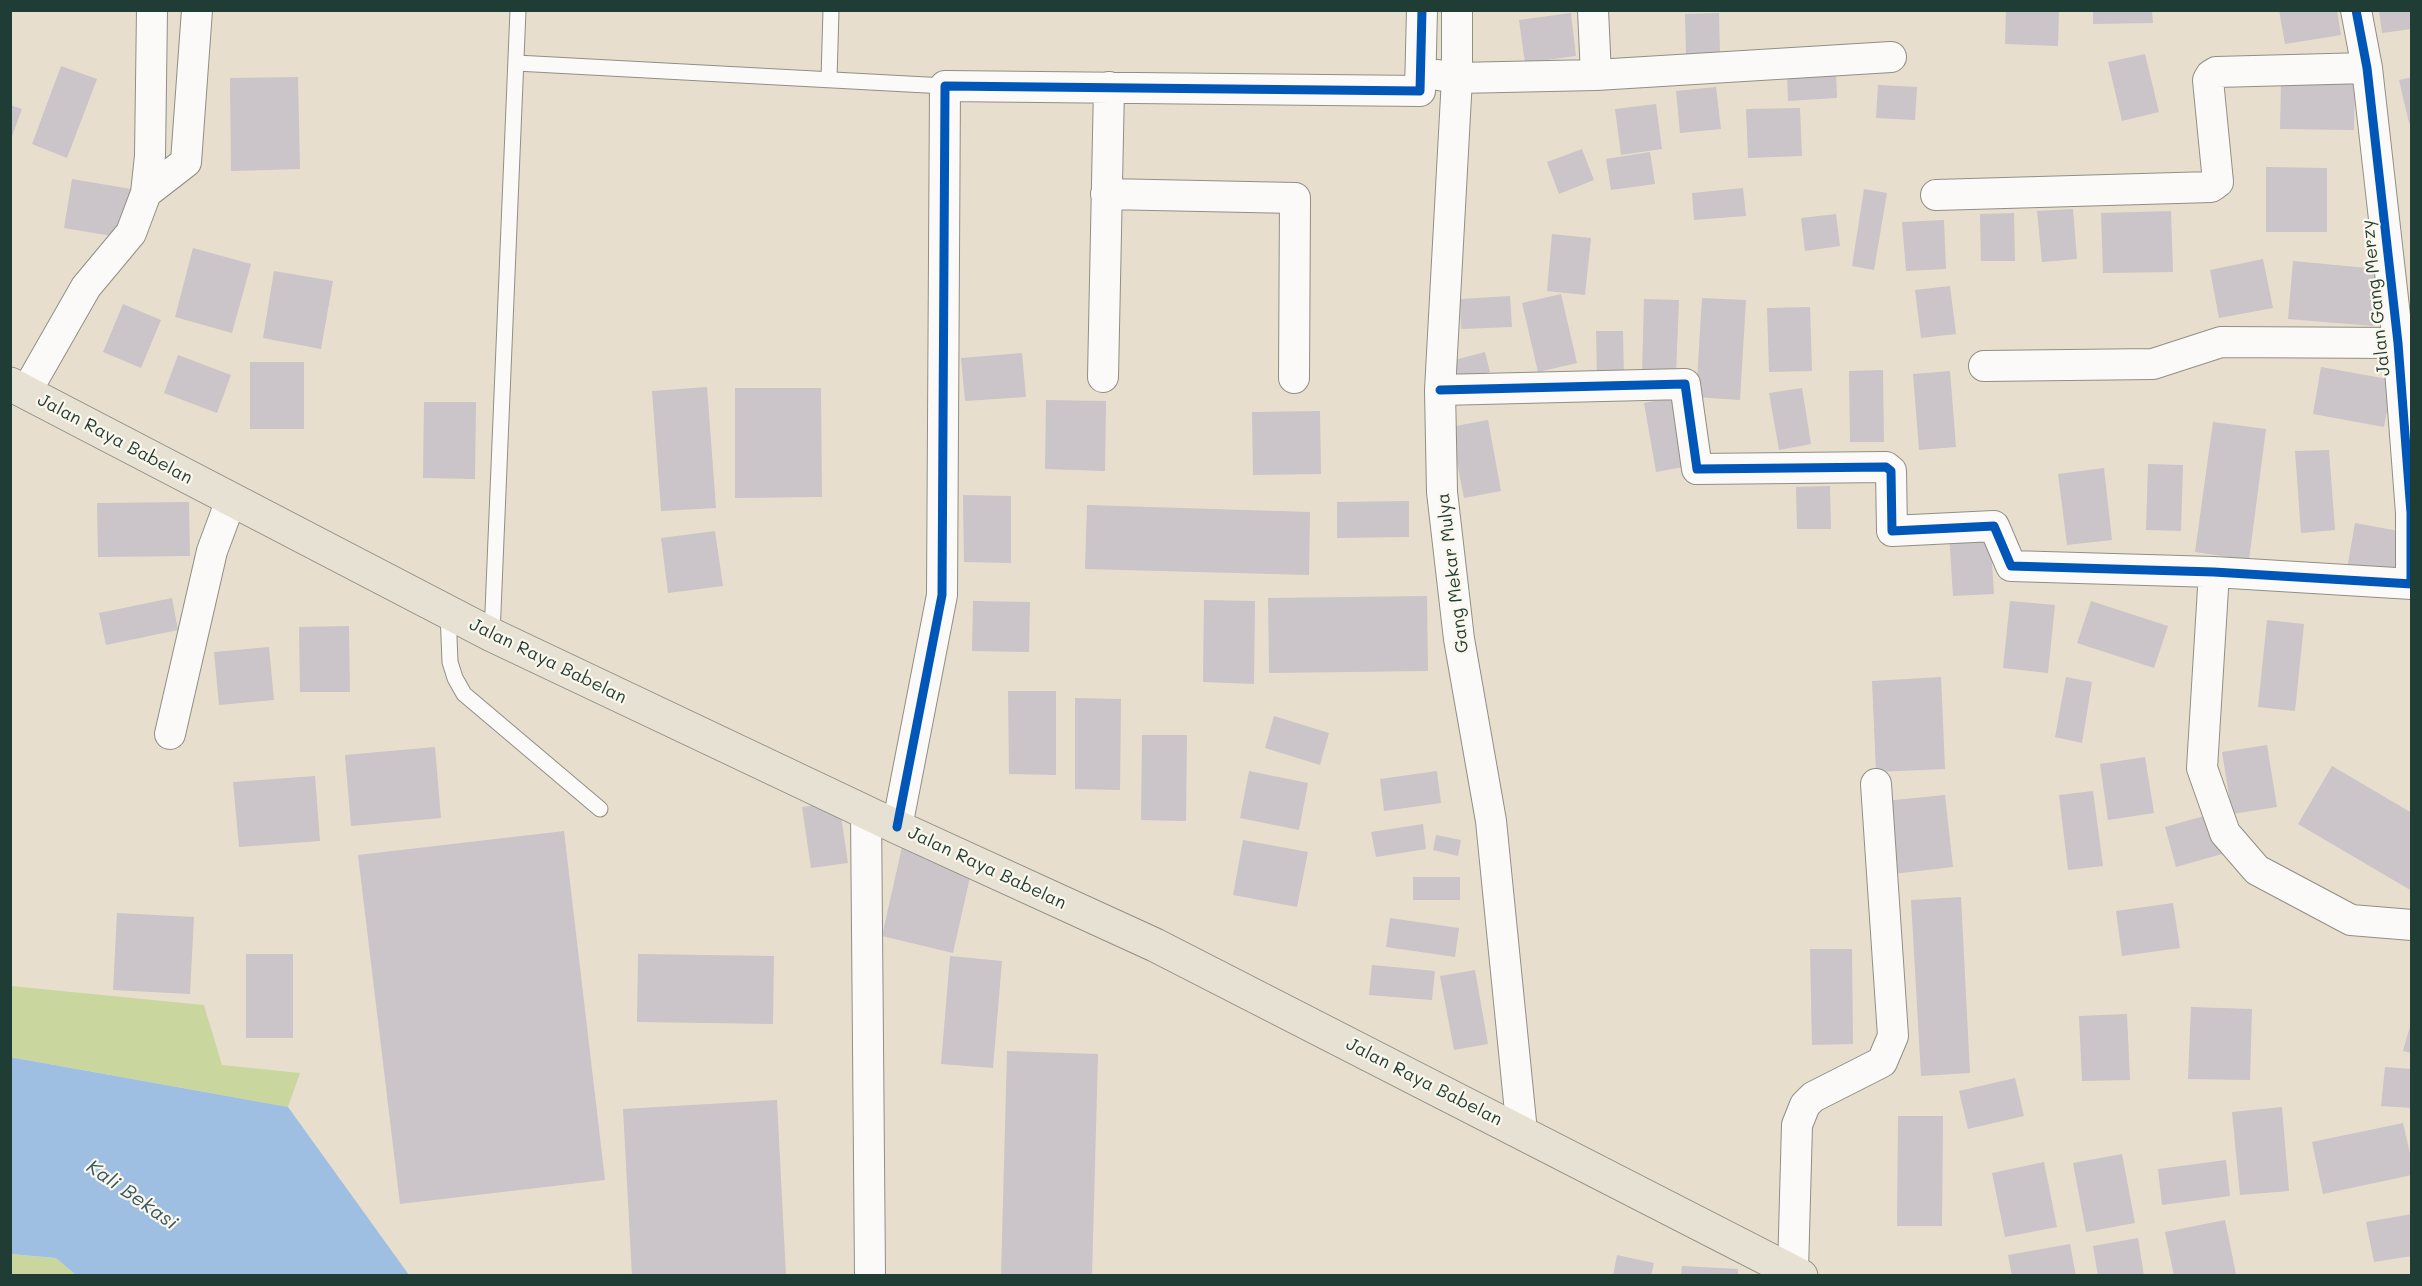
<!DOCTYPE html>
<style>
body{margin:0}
#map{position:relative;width:2422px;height:1286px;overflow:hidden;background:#e8dece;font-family:Mali,sans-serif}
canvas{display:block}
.frame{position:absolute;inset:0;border:12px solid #1f3d34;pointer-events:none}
</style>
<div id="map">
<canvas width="2422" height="1286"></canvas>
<div class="frame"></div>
</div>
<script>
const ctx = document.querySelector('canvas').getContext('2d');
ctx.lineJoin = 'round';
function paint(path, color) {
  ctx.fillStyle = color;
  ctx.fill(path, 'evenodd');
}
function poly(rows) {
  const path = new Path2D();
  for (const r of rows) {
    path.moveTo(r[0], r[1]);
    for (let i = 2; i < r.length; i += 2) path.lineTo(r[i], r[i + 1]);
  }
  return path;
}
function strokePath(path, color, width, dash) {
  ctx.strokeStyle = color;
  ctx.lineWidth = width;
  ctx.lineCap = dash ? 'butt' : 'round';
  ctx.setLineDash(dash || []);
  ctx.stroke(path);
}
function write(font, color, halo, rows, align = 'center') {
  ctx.font = font + ' Mali,sans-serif';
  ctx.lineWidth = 4.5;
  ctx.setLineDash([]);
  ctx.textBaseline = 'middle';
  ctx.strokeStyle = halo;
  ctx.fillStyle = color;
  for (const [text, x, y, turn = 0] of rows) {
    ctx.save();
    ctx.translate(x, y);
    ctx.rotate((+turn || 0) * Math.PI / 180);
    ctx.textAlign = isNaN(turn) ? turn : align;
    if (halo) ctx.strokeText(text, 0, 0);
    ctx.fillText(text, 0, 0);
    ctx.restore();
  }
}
paint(poly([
 [11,986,204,1005,222,1065,300,1073,288,1107,11,1057],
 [10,1254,56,1258,76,1275,11,1275]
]), '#c9d79f');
paint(poly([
 [10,1057,288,1107,409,1275,76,1275,56,1258,11,1254]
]), '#9ebee2');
paint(poly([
 [2006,10,2059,10,2058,46,2005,44],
 [2093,10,2152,10,2153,23,2093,24],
 [2279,10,2337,10,2341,35,2285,44],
 [2379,10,2412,10,2412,29,2382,33],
 [1571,13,1576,56,1525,63,1519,20],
 [1719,13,1720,54,1686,55,1685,14],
 [2145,54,2159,112,2122,121,2108,62],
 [61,66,97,79,67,158,32,144],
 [1836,71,1837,98,1788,101,1787,72],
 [298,77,300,169,231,171,230,78],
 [2412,77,2412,123,2409,123,2399,80],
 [2281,83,2355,83,2354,130,2280,129],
 [1878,85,1917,87,1915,120,1876,118],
 [1716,87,1721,129,1680,133,1676,91],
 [1656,104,1662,149,1621,155,1615,109],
 [10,105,22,109,11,139,10,139],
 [1800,108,1802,156,1748,158,1746,109],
 [1582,149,1594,180,1559,194,1547,162],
 [1650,152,1655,184,1611,190,1606,159],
 [2266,167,2327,168,2327,232,2266,232],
 [72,179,131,189,124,238,64,228],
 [1743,188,1746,216,1694,220,1692,193],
 [1864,189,1887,193,1874,270,1852,266],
 [2073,209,2077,259,2042,262,2037,211],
 [2171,211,2173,272,2103,273,2101,213],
 [2014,213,2015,261,1981,261,1980,214],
 [1836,214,1840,246,1805,251,1801,218],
 [1944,220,1946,269,1906,271,1902,222],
 [1552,234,1591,238,1585,295,1547,291],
 [193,248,251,264,232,333,175,317],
 [2263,259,2273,308,2219,318,2210,270],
 [2293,261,2378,269,2373,326,2288,319],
 [274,271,333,281,321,349,263,338],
 [1950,286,1956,334,1921,338,1915,290],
 [1561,294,1577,363,1538,372,1522,303],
 [1510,296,1512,327,1461,329,1460,299],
 [1702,298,1746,300,1740,400,1696,397],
 [1644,299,1679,300,1676,375,1642,374],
 [123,304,161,320,141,368,103,352],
 [1810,307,1812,371,1769,372,1767,308],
 [1596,331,1623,331,1624,378,1597,379],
 [1485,352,1490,372,1453,382,1447,362],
 [1022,353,1026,397,965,401,961,358],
 [178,355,231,375,217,413,164,393],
 [250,362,304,362,304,429,250,429],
 [2321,367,2393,380,2384,427,2313,414],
 [1883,370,1884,442,1850,442,1849,371],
 [1950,371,1956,447,1919,450,1913,374],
 [707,387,716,508,661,511,652,391],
 [735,388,821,388,822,497,735,498],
 [1802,388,1811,444,1779,450,1769,393],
 [1681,396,1694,465,1656,472,1644,403],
 [1046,400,1106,401,1105,471,1045,469],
 [424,402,476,402,475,479,423,478],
 [1320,411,1321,474,1253,475,1252,412],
 [1488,420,1501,491,1464,498,1450,427],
 [2213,422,2266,429,2249,560,2195,552],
 [2329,450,2335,530,2301,533,2295,451],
 [2148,464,2183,465,2181,531,2146,530],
 [2104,468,2112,540,2067,545,2058,474],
 [1830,486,1831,529,1797,529,1796,487],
 [963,495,1011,496,1011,563,964,562],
 [1409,501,1409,537,1337,538,1337,502],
 [189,502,190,556,98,557,97,503],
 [1087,505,1310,512,1309,575,1085,569],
 [2355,523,2404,532,2396,578,2347,569],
 [715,531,723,586,668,593,661,538],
 [1990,531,1994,594,1953,596,1949,533],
 [1427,596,1428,671,1269,673,1268,598],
 [172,598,178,630,106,645,99,613],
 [1204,600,1255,601,1254,684,1203,682],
 [973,601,1030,602,1029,652,972,651],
 [2010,601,2055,605,2048,673,2003,668],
 [2091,601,2168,626,2154,668,2077,643],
 [2267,620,2304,624,2295,711,2258,707],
 [349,626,350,692,300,692,299,627],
 [269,647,274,700,219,705,214,652],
 [1941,677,1945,769,1876,772,1872,681],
 [2066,677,2092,682,2082,743,2055,737],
 [1008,691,1056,691,1056,775,1009,774],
 [1075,698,1121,699,1120,790,1075,789],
 [1274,716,1329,733,1320,765,1265,748],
 [1142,735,1187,735,1186,821,1141,820],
 [2267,745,2277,807,2232,814,2222,752],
 [435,747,441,818,351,826,345,755],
 [2145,757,2154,813,2108,820,2100,764],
 [2332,766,2412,813,2412,891,2298,824],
 [1249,771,1308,783,1299,830,1240,818],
 [1437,771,1441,803,1384,811,1380,779],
 [315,776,320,841,239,847,233,782],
 [2093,791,2103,866,2068,870,2059,795],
 [1945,795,1953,867,1893,874,1884,801],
 [839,802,848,863,811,868,802,807],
 [2211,814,2222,854,2176,867,2165,827],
 [1423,824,1426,849,1376,857,1371,832],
 [564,831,605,1180,400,1204,358,855],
 [1436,835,1461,840,1458,856,1433,850],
 [1243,840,1308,852,1297,907,1233,895],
 [902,847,973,864,953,953,882,936],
 [1413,877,1460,877,1460,900,1413,900],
 [1961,897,1970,1073,1921,1076,1911,900],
 [2173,903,2180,948,2122,956,2116,911],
 [117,913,194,917,190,994,113,990],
 [1390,918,1459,928,1455,957,1386,947],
 [1810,949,1852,949,1853,1044,1812,1045],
 [246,954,293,954,293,1038,246,1038],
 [638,954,774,956,773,1024,637,1022],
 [950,956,1002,961,993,1068,941,1064],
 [1372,965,1435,971,1432,1000,1369,995],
 [1475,970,1488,1044,1454,1050,1440,976],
 [2191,1007,2252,1009,2250,1080,2188,1079],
 [2127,1014,2130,1080,2082,1081,2079,1016],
 [2412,1019,2412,1053,2403,1051],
 [1007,1051,1098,1054,1092,1276,1001,1276],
 [2385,1067,2412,1069,2412,1108,2381,1106],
 [2015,1078,2024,1116,1968,1129,1959,1091],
 [777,1100,786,1276,632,1276,623,1109],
 [2282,1107,2289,1191,2240,1195,2232,1112],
 [1898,1116,1943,1116,1942,1226,1897,1226],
 [2403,1123,2412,1162,2412,1175,2323,1194,2312,1142],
 [2122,1154,2135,1223,2086,1232,2073,1163],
 [2226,1160,2230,1196,2162,1205,2158,1169],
 [2044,1162,2057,1227,2005,1237,1992,1173],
 [2412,1214,2412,1256,2374,1262,2366,1222],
 [2225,1220,2236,1274,2174,1276,2165,1232],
 [2138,1238,2144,1276,2098,1276,2093,1246],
 [2070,1244,2076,1276,2012,1276,2008,1255],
 [1617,1255,1654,1263,1651,1276,1613,1276],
 [1682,1266,1738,1269,1738,1276,1681,1276]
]), '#cbc4c8');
const service = poly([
 [516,63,945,86],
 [829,79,831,10],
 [448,612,450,662,455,678,464,694,600,809],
 [492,635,518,10]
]);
const minor = poly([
 [1457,10,1457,78,1440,390,1442,492,1459,639,1491,821,1522,1132],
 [1593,10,1596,75],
 [2356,10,2367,68,2398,343,2411,513,2411,584],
 [1438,75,1457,78,1596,75,1891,57],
 [146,193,186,162,197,10],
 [1106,194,1295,198,1294,378],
 [1936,195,2211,187,2218,182,2208,80,2211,75,2216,72,2367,68],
 [1984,366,2153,364,2221,342,2398,343],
 [1103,377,1109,87],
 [1440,390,1685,384,1697,469,1886,467,1891,471,1892,531,1994,526,2011,566,2214,572,2412,584],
 [26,392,86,287,131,233,146,193,150,156,152,10],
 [2214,572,2202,768,2225,833,2257,870,2351,920,2412,925],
 [170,734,212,551,231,500],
 [866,812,870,1276],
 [897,827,942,595,945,86,1420,91,1422,10],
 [1793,1270,1797,1125,1805,1105,1813,1097,1882,1062,1893,1036,1876,784]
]);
const primary = poly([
 [10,384,492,635,897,827,1155,945,1801,1276]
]);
strokePath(service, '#8f8f85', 17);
strokePath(minor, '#8f8f85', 32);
strokePath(primary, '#8f8f85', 35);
strokePath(service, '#fcfaf8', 15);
strokePath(minor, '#fcfaf8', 30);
strokePath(primary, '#e7e1d3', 33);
strokePath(poly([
 [2356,10,2367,68,2398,343,2411,513,2411,584],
 [1440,390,1685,384,1697,469,1886,467,1891,471,1892,531,1994,526,2011,566,2214,572,2412,584],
 [897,827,942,595,945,86,1420,91,1422,10]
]), '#0057b8', 9);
write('18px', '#1f3d34', '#fbf7ec', [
 ["Jalan Gang Merzy",2376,298,-96],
 ["Jalan Raya Babelan",115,439,28],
 ["Gang Mekar Mulya",1453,573,-97],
 ["Jalan Raya Babelan",548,661,26],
 ["Jalan Raya Babelan",987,868,25],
 ["Jalan Raya Babelan",1424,1082,27]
]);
write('italic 20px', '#375a62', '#fbf7ec', [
 ["Kali Bekasi",132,1195,35]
]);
</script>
